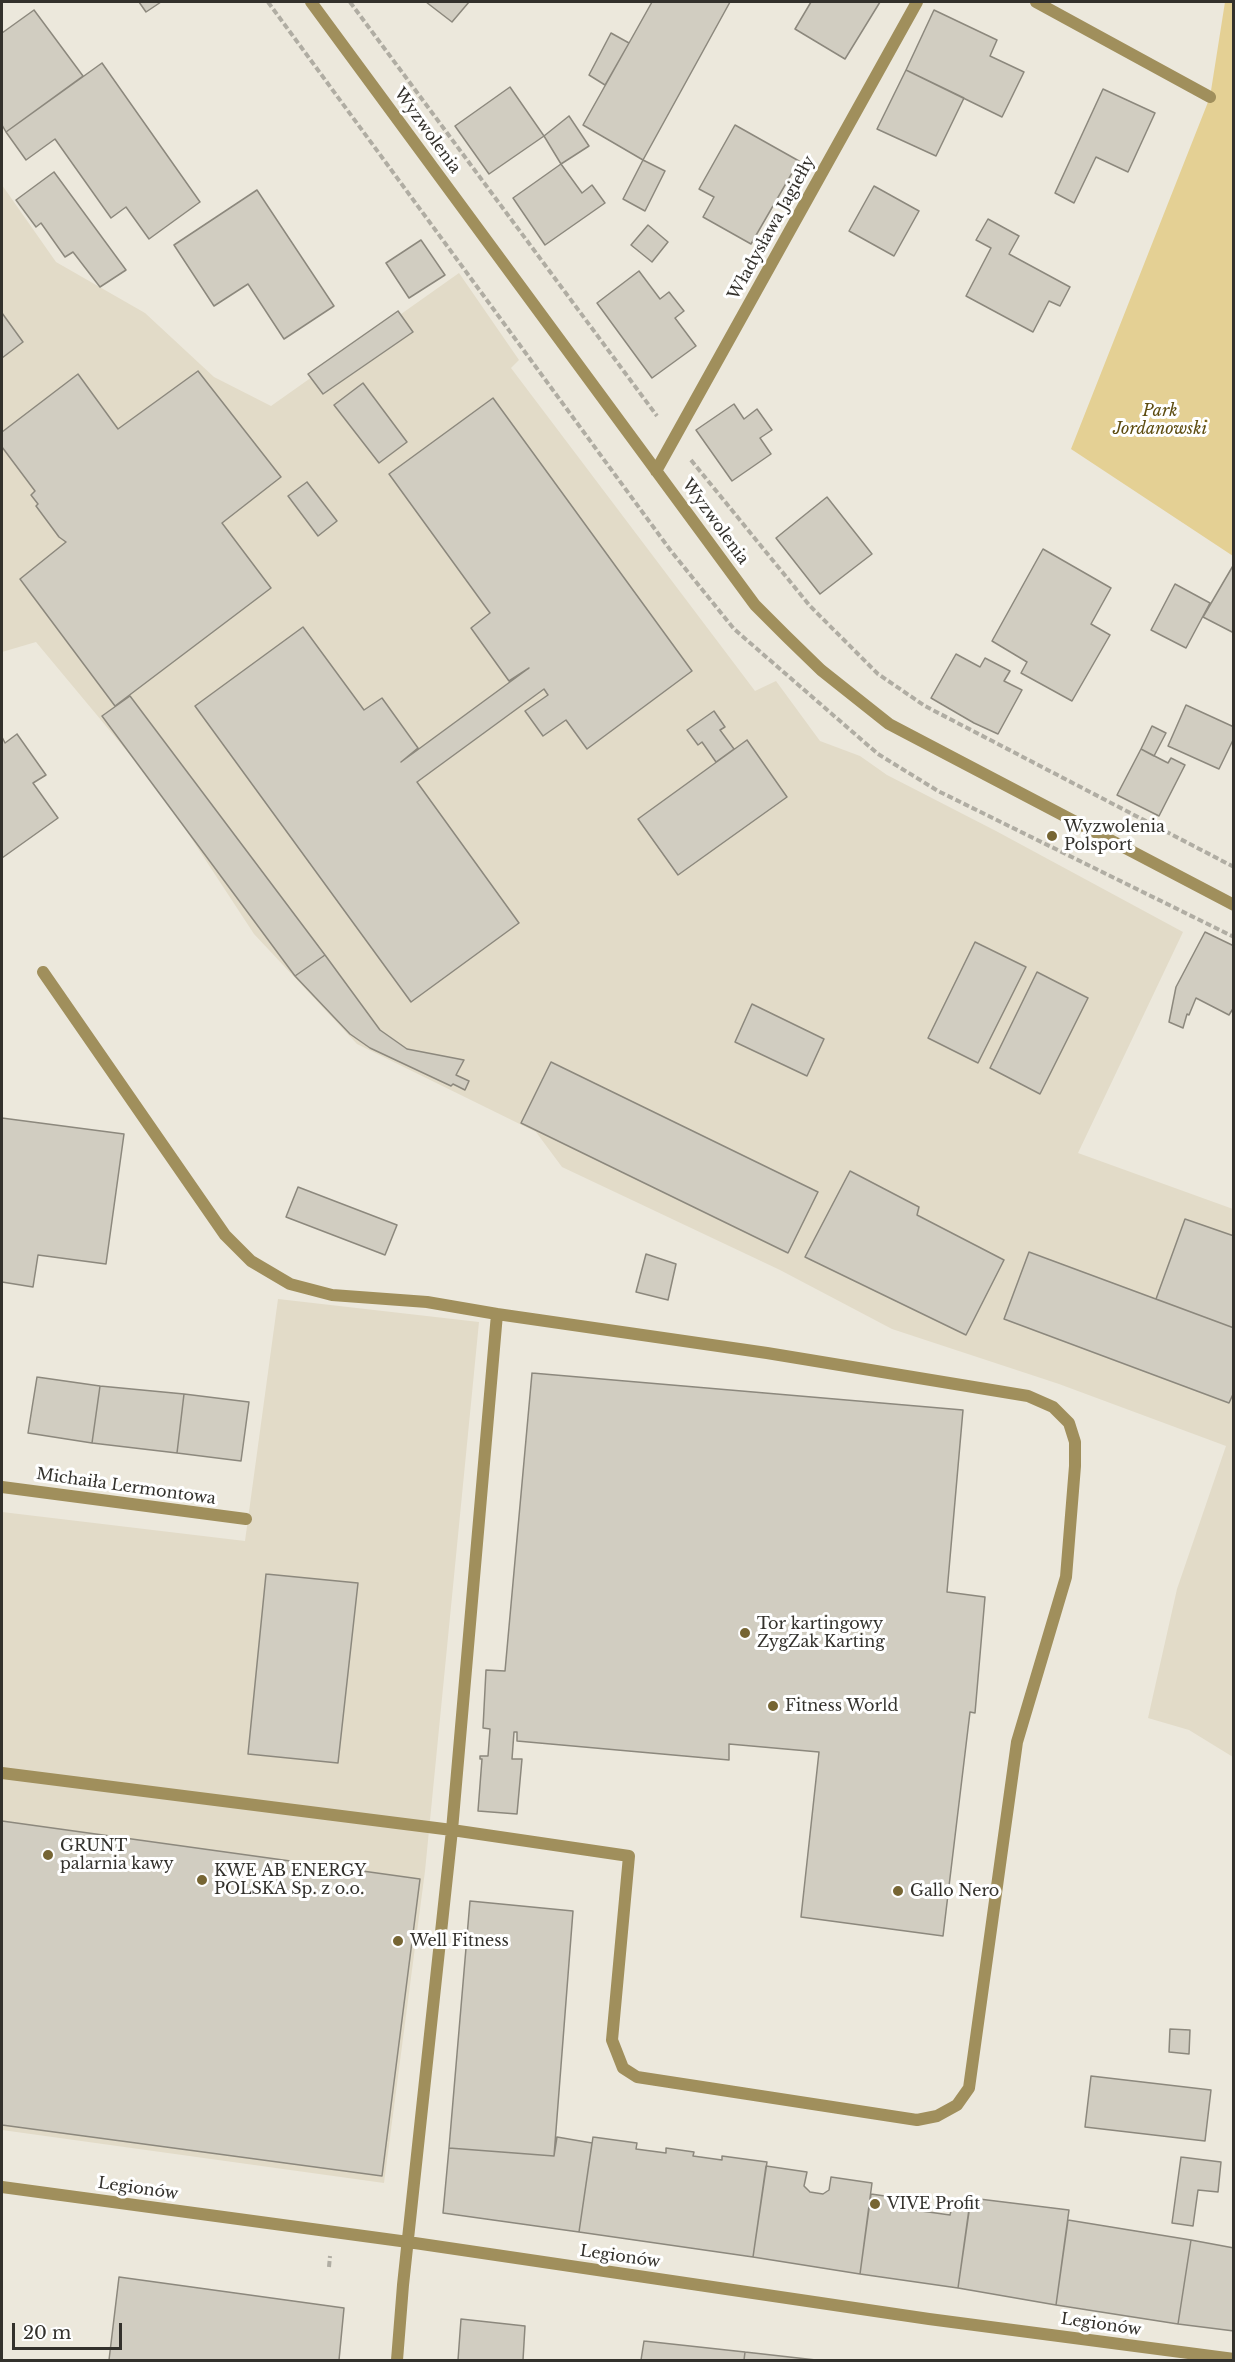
<!DOCTYPE html>
<meta charset="utf-8">
<style>
body{margin:0}
#map{position:relative;width:1235px;height:2362px;overflow:hidden;background:#ece8dc;font-family:"Libre Baskerville",serif}
canvas{display:block}
.frame{position:absolute;inset:0;border:3px solid #33312c;pointer-events:none}
.scale{position:absolute;left:12px;top:2323px;width:110px;height:27px;box-sizing:border-box;border:3px solid #33312c;border-top:0;padding-left:8px;font-size:18px;line-height:21px;white-space:nowrap;color:#33312c;-webkit-text-stroke:4px #fff;paint-order:stroke}
</style>
<div id="map">
<canvas width="1235" height="2362"></canvas>
<div class="frame"></div>
<div class="scale">20 m</div>
</div>
<script>
const ctx = document.querySelector('canvas').getContext('2d');
ctx.lineJoin = 'round';
function paint(path, color) {
  ctx.fillStyle = color;
  ctx.fill(path, 'evenodd');
}
function poly(rows) {
  const path = new Path2D();
  for (const r of rows) {
    path.moveTo(r[0], r[1]);
    for (let i = 2; i < r.length; i += 2) path.lineTo(r[i], r[i + 1]);
  }
  return path;
}
function strokePath(path, color, width, dash) {
  ctx.strokeStyle = color;
  ctx.lineWidth = width;
  ctx.lineCap = dash ? 'butt' : 'round';
  ctx.setLineDash(dash || []);
  ctx.stroke(path);
}
function write(font, color, halo, rows, align = 'center') {
  ctx.font = font + ' "Libre Baskerville",serif';
  ctx.lineWidth = 6;
  ctx.setLineDash([]);
  ctx.textBaseline = 'middle';
  ctx.strokeStyle = halo;
  ctx.fillStyle = color;
  for (const [text, x, y, turn = 0] of rows) {
    ctx.save();
    ctx.translate(x, y);
    ctx.rotate((+turn || 0) * Math.PI / 180);
    ctx.textAlign = isNaN(turn) ? turn : align;
    if (halo) ctx.strokeText(text, 0, 0);
    ctx.fillText(text, 0, 0);
    ctx.restore();
  }
}
paint(poly([
 [2,185,56,262,145,313,214,377,271,406,459,273,519,360,511,368,755,691,776,681,820,741,860,756,887,775,996,831,1183,932,1078,1153,1233,1209,1233,1757,1189,1730,1148,1718,1177,1589,1226,1446,1059,1384,892,1329,780,1270,562,1167,536,1132,357,1044,254,934,161,792,36,642,2,652],
 [278,1299,479,1322,425,1871,384,2183,2,2130,2,1512,245,1541]
]), '#e2dbc8');
paint(poly([
 [1225,2,1233,2,1233,556,1071,449,1210,97]
]), '#e4d094');
const building = poly([
 [139,2,161,2,146,12,139,2],
 [426,2,469,2,452,22,426,2],
 [652,2,730,2,643,160,583,125,652,2],
 [811,2,880,2,845,59,795,29,811,2],
 [34,10,83,76,6,132,2,125,2,33,34,10],
 [934,10,997,40,990,56,1024,72,1002,117,906,70,934,10],
 [611,33,629,43,605,85,589,75,611,33],
 [102,63,200,202,149,239,126,207,111,218,55,139,26,160,6,132,102,63],
 [906,70,964,98,936,156,877,129,906,70],
 [510,87,544,136,489,174,455,126,510,87],
 [1103,89,1155,113,1128,172,1096,157,1074,203,1055,193,1103,89],
 [569,116,589,146,561,164,544,136,569,116],
 [735,125,799,161,751,244,703,217,714,197,699,189,735,125],
 [643,160,665,171,645,211,623,199,643,160],
 [561,164,582,193,592,185,605,203,545,245,513,198,561,164],
 [54,172,126,270,100,287,73,252,65,257,41,223,36,227,16,200,54,172],
 [874,186,919,211,894,256,849,231,874,186],
 [257,190,334,306,284,339,248,284,214,306,174,245,257,190],
 [988,219,1019,236,1009,254,1070,287,1060,306,1049,301,1033,332,966,296,991,248,976,240,988,219],
 [648,225,668,242,652,262,631,245,648,225],
 [421,240,445,275,409,298,386,263,421,240],
 [639,271,660,299,669,292,684,311,675,318,696,346,652,378,597,303,639,271],
 [398,311,413,332,323,394,308,374,398,311],
 [2,313,23,342,2,358,2,313],
 [198,371,281,477,222,523,271,588,115,706,20,579,66,542,59,537,36,506,38,504,31,495,35,491,2,447,2,432,78,374,118,429,198,371],
 [363,383,407,442,379,463,334,405,363,383],
 [493,398,692,671,587,749,566,720,543,736,525,711,548,695,544,689,417,782,519,923,411,1002,195,706,303,627,364,710,382,698,418,748,401,762,529,668,509,681,471,628,490,613,389,474,493,398],
 [734,404,744,419,757,409,772,430,760,438,771,454,732,481,696,430,734,404],
 [307,482,337,521,318,536,288,496,307,482],
 [827,497,872,554,820,594,776,538,827,497],
 [1043,549,1111,588,1091,624,1110,635,1072,701,1021,673,1027,662,992,641,1043,549],
 [1234,564,1234,633,1203,617,1234,564],
 [1175,584,1210,603,1186,648,1151,630,1175,584],
 [956,654,980,667,985,658,1010,671,1004,681,1022,690,998,734,974,723,931,698,956,654],
 [130,696,325,955,295,976,102,716,130,696],
 [1186,705,1234,727,1234,738,1219,769,1168,746,1186,705],
 [714,711,725,727,720,730,734,749,716,762,702,742,698,745,687,730,714,711],
 [1152,726,1166,733,1154,756,1141,749,1152,726],
 [17,734,46,775,33,783,58,818,2,858,2,737,5,743,17,734],
 [747,740,787,797,678,875,638,819,747,740],
 [1141,749,1168,763,1171,758,1185,765,1159,816,1117,795,1141,749],
 [1205,932,1234,946,1234,1007,1229,1015,1196,998,1189,1015,1187,1014,1183,1028,1169,1022,1176,987,1205,932],
 [975,942,1026,967,978,1063,928,1038,975,942],
 [325,955,380,1030,407,1049,464,1060,456,1075,469,1081,465,1090,453,1084,451,1086,370,1048,350,1034,295,976,325,955],
 [1037,972,1088,998,1040,1094,990,1068,1037,972],
 [752,1004,824,1039,807,1076,735,1042,752,1004],
 [551,1062,818,1192,788,1253,521,1123,551,1062],
 [2,1118,124,1134,106,1264,38,1255,33,1287,2,1282,2,1118],
 [850,1171,919,1207,917,1215,1004,1260,966,1335,805,1257,850,1171],
 [298,1187,397,1225,385,1255,286,1217,298,1187],
 [1185,1219,1234,1236,1234,1328,1156,1299,1185,1219],
 [1029,1252,1234,1328,1234,1392,1229,1403,1004,1319,1029,1252],
 [646,1254,676,1264,668,1300,636,1292,646,1254],
 [532,1373,963,1410,947,1592,985,1597,975,1713,970,1712,943,1936,801,1917,819,1752,729,1744,729,1760,517,1741,517,1732,514,1732,512,1759,522,1759,517,1814,478,1811,482,1759,480,1759,480,1756,488,1756,490,1729,483,1728,486,1670,505,1671,532,1373],
 [37,1377,100,1386,92,1443,28,1433,37,1377],
 [100,1386,184,1394,177,1453,92,1443,100,1386],
 [184,1394,249,1402,241,1461,177,1453,184,1394],
 [266,1574,358,1583,338,1763,248,1754,266,1574],
 [2,1821,420,1879,382,2176,2,2125,2,1821],
 [470,1901,573,1911,554,2156,449,2148,470,1901],
 [1170,2029,1190,2030,1189,2054,1169,2052,1170,2029],
 [1091,2076,1211,2090,1205,2141,1085,2127,1091,2076],
 [557,2137,592,2143,579,2232,443,2213,449,2148,554,2156,557,2137],
 [593,2137,637,2143,636,2149,666,2153,666,2148,694,2152,693,2156,722,2160,722,2156,767,2162,753,2257,579,2232,593,2137],
 [1181,2157,1221,2162,1218,2192,1198,2190,1193,2226,1172,2223,1181,2157],
 [766,2166,807,2172,804,2186,810,2192,823,2194,829,2190,831,2177,872,2183,860,2274,753,2257,766,2166],
 [871,2194,899,2198,907,2209,950,2215,952,2207,969,2209,958,2288,860,2274,871,2194],
 [971,2198,1069,2210,1056,2305,958,2288,971,2198],
 [1068,2220,1191,2240,1178,2324,1056,2305,1068,2220],
 [1191,2240,1234,2248,1234,2331,1178,2324,1191,2240],
 [119,2277,344,2308,339,2360,109,2360,119,2277],
 [461,2319,525,2326,523,2360,458,2360,461,2319],
 [644,2341,745,2352,744,2360,641,2360,644,2341],
 [745,2352,816,2360,744,2360,745,2352]
]);
paint(building, '#d1cdc1');
strokePath(building, '#8c887d', 1.5);
strokePath(poly([
 [268,2,671,551,734,629,878,754,938,791,1234,937],
 [350,2,657,416],
 [691,460,810,606,878,674,925,706,1234,867],
 [329,2267,330,2256]
]), '#b0ada3', 4, [6, 3]);
strokePath(poly([
 [311,2,755,605,786,636,821,670,889,724,1234,905],
 [1036,2,1210,97],
 [656,471,917,2],
 [43,972,225,1235,251,1261,290,1284,332,1295,427,1302,497,1314],
 [2,1487,246,1519],
 [2,1773,452,1830,629,1856,612,2040,623,2068,637,2077,917,2120,937,2116,957,2105,969,2088,1017,1742,1066,1577,1075,1466,1075,1442,1069,1423,1053,1407,1028,1396,767,1353,497,1314,452,1830,403,2285,397,2360],
 [2,2187,408,2242,929,2319,1234,2359]
]), '#a08f5c', 12);
for (const [x, y, r, color] of [
 [1052,836,6,"#766533"],
 [745,1633,6,"#766533"],
 [773,1706,6,"#766533"],
 [48,1855,6,"#766533"],
 [202,1880,6,"#766533"],
 [898,1891,6,"#766533"],
 [398,1941,6,"#766533"],
 [875,2204,6,"#766533"]
]) {
  const dot = new Path2D();
  dot.arc(x, y, r, 0, 2 * Math.PI);
  ctx.fillStyle = color;
  ctx.fill(dot);
  strokePath(dot, '#fff', 2);
}
write('16px', '#33312c', '#fff', [
 ["Wyzwolenia",427,131,54],
 ["Władysława Jagiełły",772,228,-61],
 ["Wyzwolenia",715,522,54],
 ["Michaiła Lermontowa",126,1487,8],
 ["Legionów",138,2189,8],
 ["Legionów",620,2257,8],
 ["Legionów",1101,2325,8]
]);
write('italic 16px', '#5d4c10', '#fff', [
 ["Park",1160,411],
 ["Jordanowski",1160,429]
]);
write('16px', '#33312c', '#fff', [
 ["Wyzwolenia",1064,827],
 ["Polsport",1064,845],
 ["Tor kartingowy",757,1624],
 ["ZygZak Karting",757,1642],
 ["Fitness World",785,1706],
 ["GRUNT",60,1846],
 ["palarnia kawy",60,1864],
 ["KWE AB ENERGY",214,1871],
 ["POLSKA Sp. z o.o.",214,1889],
 ["Gallo Nero",910,1891],
 ["Well Fitness",410,1941],
 ["VIVE Profit",887,2204]
], 'left');
</script>
